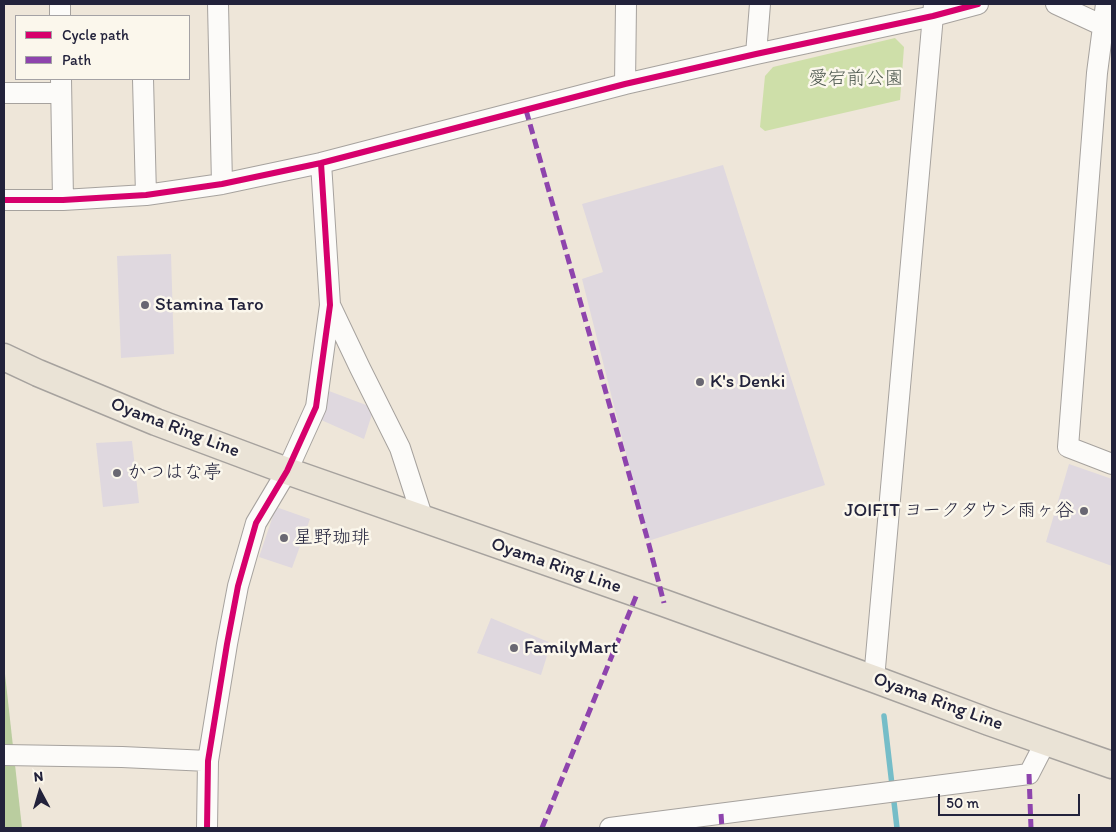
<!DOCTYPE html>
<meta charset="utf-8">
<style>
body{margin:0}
#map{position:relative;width:1116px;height:832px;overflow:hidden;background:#eee6d9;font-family:Itim,sans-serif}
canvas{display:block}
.frame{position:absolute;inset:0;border:5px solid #22223b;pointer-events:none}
.legend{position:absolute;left:15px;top:15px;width:175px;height:65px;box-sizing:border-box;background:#fbf7ec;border:1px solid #a4a2a5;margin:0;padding:6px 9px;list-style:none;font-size:15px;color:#22223b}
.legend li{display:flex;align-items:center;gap:10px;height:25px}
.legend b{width:25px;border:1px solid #a4a2a5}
.north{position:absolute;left:15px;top:767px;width:50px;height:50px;-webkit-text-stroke:4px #fbf7ec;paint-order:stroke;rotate:354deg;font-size:14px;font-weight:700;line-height:20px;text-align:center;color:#22223b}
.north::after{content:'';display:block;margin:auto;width:18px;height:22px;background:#22223b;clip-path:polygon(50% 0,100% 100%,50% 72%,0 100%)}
.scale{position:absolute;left:938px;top:794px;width:142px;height:22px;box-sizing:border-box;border:2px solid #22223b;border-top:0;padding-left:6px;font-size:15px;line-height:18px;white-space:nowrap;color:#22223b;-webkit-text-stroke:4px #fbf7ec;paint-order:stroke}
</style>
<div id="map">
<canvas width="1116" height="832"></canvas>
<div class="frame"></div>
<ul class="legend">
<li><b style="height:6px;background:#d6006c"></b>Cycle path</li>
<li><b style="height:6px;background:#8e44ad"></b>Path</li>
</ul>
<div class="north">N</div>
<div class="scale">50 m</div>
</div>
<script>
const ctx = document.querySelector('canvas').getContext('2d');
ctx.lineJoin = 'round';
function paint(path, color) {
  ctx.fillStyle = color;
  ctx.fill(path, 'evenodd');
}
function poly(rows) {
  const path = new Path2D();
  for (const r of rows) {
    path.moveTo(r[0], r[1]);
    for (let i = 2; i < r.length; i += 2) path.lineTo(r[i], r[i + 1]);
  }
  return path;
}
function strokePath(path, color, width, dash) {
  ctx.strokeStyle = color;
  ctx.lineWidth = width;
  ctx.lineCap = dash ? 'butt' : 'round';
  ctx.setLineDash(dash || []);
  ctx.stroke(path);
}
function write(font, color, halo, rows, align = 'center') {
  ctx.font = font + ' Itim,"Klee One",sans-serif';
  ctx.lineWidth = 5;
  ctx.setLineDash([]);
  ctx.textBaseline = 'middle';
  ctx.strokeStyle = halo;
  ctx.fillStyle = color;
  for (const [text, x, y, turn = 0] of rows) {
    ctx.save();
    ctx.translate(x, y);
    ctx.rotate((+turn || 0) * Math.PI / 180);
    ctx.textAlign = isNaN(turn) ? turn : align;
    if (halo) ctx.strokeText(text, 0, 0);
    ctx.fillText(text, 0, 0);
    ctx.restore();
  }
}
paint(poly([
 [895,38,904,47,900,100,765,131,760,127,765,76,773,67]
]), '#cedfa9');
paint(poly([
 [4,665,22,828,4,828]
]), '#bacd9f');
strokePath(poly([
 [884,716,897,828]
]), '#75bdc8', 5.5);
paint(poly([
 [723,165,825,485,648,541,582,279,603,272,582,204],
 [171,254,174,354,121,358,117,256],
 [329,391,374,408,364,439,319,419],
 [132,441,139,503,103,507,96,443],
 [1069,464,1112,479,1112,566,1046,542],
 [276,507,310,519,292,568,259,557],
 [491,618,551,643,541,675,477,653]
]), '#dfd8df');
const minor = poly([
 [60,4,60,16],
 [218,4,222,184],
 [1056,4,1112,30],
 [1106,4,1097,73,1068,447,1112,464],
 [756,54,760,4],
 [61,79,63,200],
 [143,79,146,195],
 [625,84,626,4],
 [4,93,61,93],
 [4,200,63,200,146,195,222,184,321,163,625,84,756,54,933,16,978,4],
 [330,305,360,368,400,448,423,519],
 [874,679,934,4],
 [4,755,122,757,208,761],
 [207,828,208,761,227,644,238,586,256,523,287,471,316,407,330,305,321,163],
 [610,828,1029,774,1046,741]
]);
const major = poly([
 [4,357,38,373,156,422,287,471,664,603,874,679,989,722,1112,765]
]);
strokePath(minor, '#a6a29e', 22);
strokePath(major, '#a6a29e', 29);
strokePath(minor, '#fcfbf9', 20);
strokePath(major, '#eae3d6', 26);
strokePath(poly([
 [526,110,648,541,664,603],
 [1029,774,1031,828],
 [721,814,722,828],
 [542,828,637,594]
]), '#8e44ad', 5, [10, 5]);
strokePath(poly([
 [4,200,63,200,146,195,222,184,321,163,625,84,756,54,933,16,978,4],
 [207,828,208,761,227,644,238,586,256,523,287,471,316,407,330,305,321,163]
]), '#d6006c', 6);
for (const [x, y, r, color] of [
 [145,305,5,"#696772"],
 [700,382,5,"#696772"],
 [117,473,5,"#696772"],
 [1084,511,5,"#696772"],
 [284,538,5,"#696772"],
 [514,648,5,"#696772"]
]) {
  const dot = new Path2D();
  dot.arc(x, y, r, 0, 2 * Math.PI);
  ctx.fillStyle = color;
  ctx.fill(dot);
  strokePath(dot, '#fbf7ec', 2);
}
write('19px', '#4e5950', '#fbf7ec', [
 ["愛宕前公園",856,79]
]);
write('19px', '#22223b', '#fbf7ec', [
 ["Stamina Taro",155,305],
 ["K's Denki",710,382],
 ["かつはな亭",127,473],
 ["JOIFIT ヨークタウン雨ヶ谷",1074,511,"right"],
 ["星野珈琲",294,538],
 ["FamilyMart",524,648]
], 'left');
write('19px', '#22223b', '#fbf7ec', [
 ["Oyama Ring Line",175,428,21],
 ["Oyama Ring Line",556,566,19],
 ["Oyama Ring Line",938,702,20]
]);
</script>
